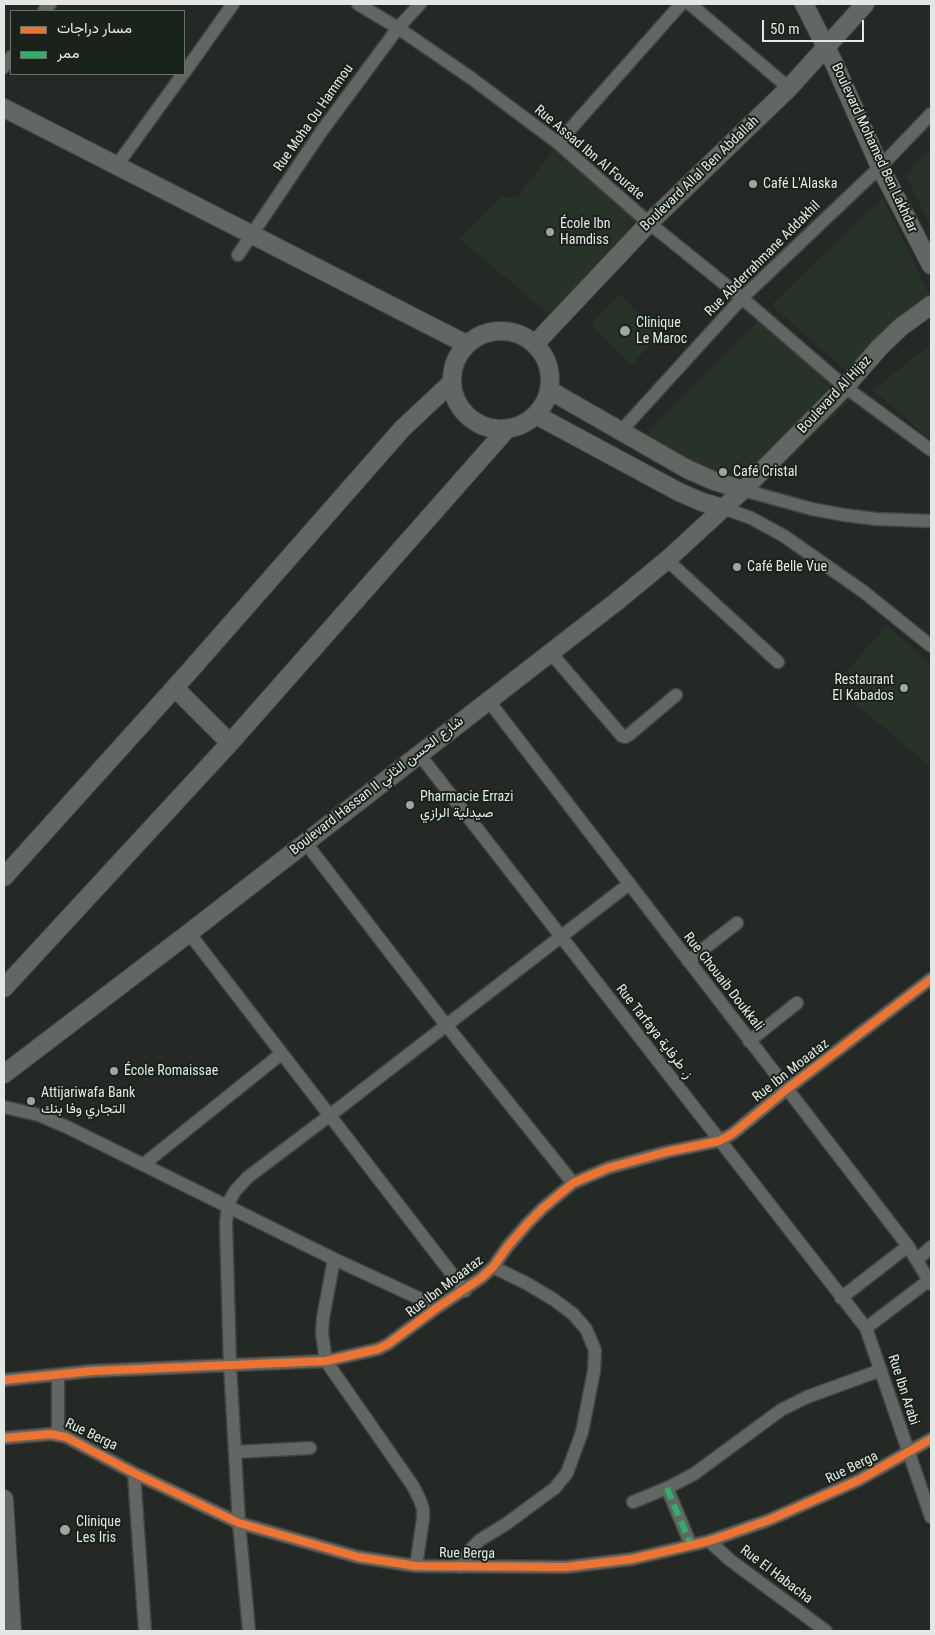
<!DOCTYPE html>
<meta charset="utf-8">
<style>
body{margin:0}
#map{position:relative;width:935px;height:1635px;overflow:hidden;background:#252925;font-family:"Roboto Condensed",Vazirmatn,sans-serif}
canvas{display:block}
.frame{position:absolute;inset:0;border:5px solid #e3e8e4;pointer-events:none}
.legend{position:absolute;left:10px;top:10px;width:175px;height:65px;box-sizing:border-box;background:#19221b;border:1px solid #6a716b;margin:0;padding:6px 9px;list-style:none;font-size:15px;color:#e3e8e4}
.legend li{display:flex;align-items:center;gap:10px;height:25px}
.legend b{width:25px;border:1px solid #6a716b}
.scale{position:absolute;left:762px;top:20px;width:102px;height:22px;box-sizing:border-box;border:2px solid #e3e8e4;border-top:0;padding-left:6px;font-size:15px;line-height:18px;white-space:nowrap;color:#e3e8e4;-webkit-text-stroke:4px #19221b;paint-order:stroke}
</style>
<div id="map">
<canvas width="935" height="1635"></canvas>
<div class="frame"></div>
<ul class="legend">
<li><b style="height:6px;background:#ef722f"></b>مسار دراجات</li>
<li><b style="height:6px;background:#2db169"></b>ممر</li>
</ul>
<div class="scale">50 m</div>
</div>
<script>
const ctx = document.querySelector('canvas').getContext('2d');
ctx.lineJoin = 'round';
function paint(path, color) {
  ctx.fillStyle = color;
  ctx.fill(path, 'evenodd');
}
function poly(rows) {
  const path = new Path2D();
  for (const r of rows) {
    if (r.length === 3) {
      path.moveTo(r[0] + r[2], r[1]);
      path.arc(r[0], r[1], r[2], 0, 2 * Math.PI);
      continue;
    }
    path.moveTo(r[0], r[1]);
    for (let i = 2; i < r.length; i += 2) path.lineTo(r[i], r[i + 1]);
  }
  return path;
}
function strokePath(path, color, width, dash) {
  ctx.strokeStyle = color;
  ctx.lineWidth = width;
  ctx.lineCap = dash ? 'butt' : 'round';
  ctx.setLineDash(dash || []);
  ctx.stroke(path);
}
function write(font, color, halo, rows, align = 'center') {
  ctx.font = font + ' "Roboto Condensed",Vazirmatn,sans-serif';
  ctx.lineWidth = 4;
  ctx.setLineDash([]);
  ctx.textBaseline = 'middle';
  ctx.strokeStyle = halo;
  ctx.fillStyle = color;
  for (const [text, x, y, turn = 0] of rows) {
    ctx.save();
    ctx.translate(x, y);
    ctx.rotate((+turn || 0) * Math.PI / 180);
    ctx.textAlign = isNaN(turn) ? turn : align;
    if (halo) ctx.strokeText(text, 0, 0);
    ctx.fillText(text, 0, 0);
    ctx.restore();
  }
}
paint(poly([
 [555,148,641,225,554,319,459,238,502,197,517,198],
 [931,148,931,227,906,175],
 [883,198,931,299,858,381,771,305],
 [621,294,657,337,632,365,591,324],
 [762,317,856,394,763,484,749,476,736,476,715,483,642,438],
 [931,344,931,440,873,390],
 [887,625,931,665,931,767,834,686]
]), '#273328');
const street = poly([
 [358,4,398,28,471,78,558,143,649,223,742,298,845,387,931,450],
 [690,4,789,88],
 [44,11,50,4],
 [4,67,11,57],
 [184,73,233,4],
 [558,143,681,4],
 [117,165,183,74],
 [238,255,321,132,398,28,420,4],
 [621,431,742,298,880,167,931,114],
 [743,490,812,509,844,515,876,519,931,521],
 [723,508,751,518,784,536,864,592,931,646],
 [667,560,778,662],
 [550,652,622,736,625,737,630,734,676,695],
 [488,700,908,1246,931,1284],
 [419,754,866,1328,931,1517],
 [305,842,446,1025,573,1183],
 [189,933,465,1291],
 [688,961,737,923],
 [749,1041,797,1003],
 [4,1107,39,1115,69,1128,334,1259,438,1307],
 [144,1164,281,1054],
 [334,1259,323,1318,322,1333,326,1361,413,1486,420,1500,423,1509,423,1519,416,1566],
 [917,1260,931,1247],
 [841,1298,908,1246],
 [866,1328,928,1281],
 [58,1375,58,1435],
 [4,1380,92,1371,326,1361,378,1349,388,1344,438,1307,481,1278,493,1267,508,1246,528,1223,543,1208,573,1183,608,1168,666,1152,719,1141,732,1134,787,1089,931,979],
 [4,1438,51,1434,66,1437,134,1473,239,1523,358,1557,416,1566,566,1567,632,1559,709,1541,769,1520,859,1480,931,1439],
 [235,1452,310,1448],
 [134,1473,145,1631],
 [667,1488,691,1545],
 [633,1502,667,1488,694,1474,781,1410,807,1397,881,1370],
 [709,1541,730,1560,826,1631],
 [460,1567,470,1550,480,1540,506,1524,555,1488,567,1473,582,1432,594,1371,595,1350,586,1329,573,1314,553,1299,526,1283,493,1267],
 [249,1631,239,1523,230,1365,226,1223,228,1206,231,1198,235,1191,248,1177,329,1116,629,884]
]);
const secondary = poly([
 [804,4,834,63,880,167,931,265],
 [4,108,466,344],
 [501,380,49],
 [535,344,649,223,789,88,865,4],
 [549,390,687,469,714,481,743,490],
 [536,415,679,492,702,502,723,508],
 [175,688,230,743],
 [4,877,187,674,402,429,452,382],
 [4,988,230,743,507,429],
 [4,1074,189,933,616,602,667,560,743,490,845,387,880,347,901,327,931,305],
 [4,1499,12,1631]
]);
strokePath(street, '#414542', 15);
strokePath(secondary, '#414542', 20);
strokePath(street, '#636764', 12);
strokePath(secondary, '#636764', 18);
strokePath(poly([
 [667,1488,691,1545]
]), '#2db169', 6, [12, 6]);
strokePath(poly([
 [4,1380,92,1371,326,1361,378,1349,388,1344,438,1307,481,1278,493,1267,508,1246,528,1223,543,1208,573,1183,608,1168,666,1152,719,1141,732,1134,787,1089,931,979],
 [4,1438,51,1434,66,1437,134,1473,239,1523,358,1557,416,1566,566,1567,632,1559,709,1541,769,1520,859,1480,931,1439]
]), '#ef722f', 8);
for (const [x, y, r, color] of [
 [753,184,5,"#a0a5a1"],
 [550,232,5,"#a0a5a1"],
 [625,331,6,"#a0a5a1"],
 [723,472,5,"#a0a5a1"],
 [737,567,5,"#a0a5a1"],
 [904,688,5,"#a0a5a1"],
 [410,805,5,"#a0a5a1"],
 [114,1071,5,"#a0a5a1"],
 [31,1101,5,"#a0a5a1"],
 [65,1530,6,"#a0a5a1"]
]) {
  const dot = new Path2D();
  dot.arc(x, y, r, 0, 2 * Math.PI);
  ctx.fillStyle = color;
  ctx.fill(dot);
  strokePath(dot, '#19221b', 2);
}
write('14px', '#e3e8e4', '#19221b', [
 ["Rue Moha Ou Hammou",314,118,-55],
 ["Boulevard Mohamed Ben Lakhdar",874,148,65],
 ["Rue Assad Ibn Al Fourate",589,153,40],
 ["Boulevard Allal Ben Abdallah",700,174,-44],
 ["Rue Abderrahmane Addakhil",763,259,-45],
 ["Boulevard Al Hijaz",835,395,-47],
 ["Boulevard Hassan II شارع الحسن الثاني",377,786,-38],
 ["Rue Chouaib Doukkali",723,982,52],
 ["Rue Tarfaya ز. طرفاية",654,1032,52],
 ["Rue Ibn Moaataz",791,1071,-38],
 ["Rue Ibn Moaataz",445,1287,-37],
 ["Rue Ibn Arabi",903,1390,72],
 ["Rue Berga",91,1435,25],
 ["Rue Berga",852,1468,-26],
 ["Rue Berga",467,1554,1],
 ["Rue El Habacha",776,1575,37]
]);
write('14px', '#e3e8e4', '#19221b', [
 ["Café L'Alaska",763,184],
 ["École Ibn",560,224],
 ["Hamdiss",560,240],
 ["Clinique",636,323],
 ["Le Maroc",636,339],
 ["Café Cristal",733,472],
 ["Café Belle Vue",747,567],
 ["Restaurant",894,680,"right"],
 ["El Kabados",894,696,"right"],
 ["Pharmacie Errazi",420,797],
 ["صيدلية الرازي",420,813],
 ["École Romaissae",124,1071],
 ["Attijariwafa Bank",41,1093],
 ["التجاري وفا بنك",41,1109],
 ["Clinique",76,1522],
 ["Les Iris",76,1538]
], 'left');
</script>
